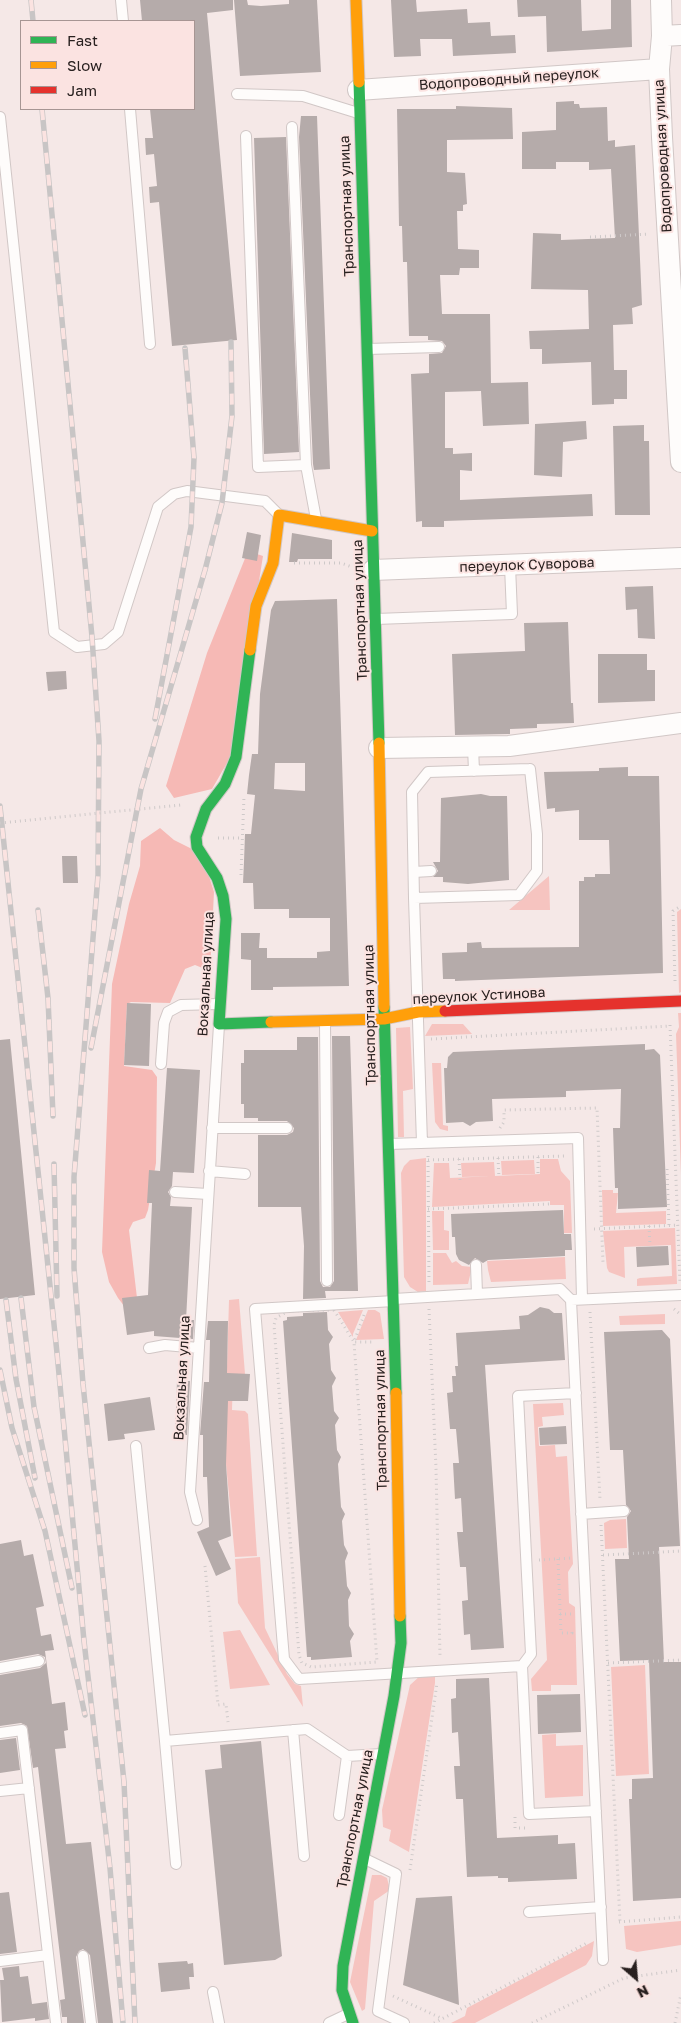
<!DOCTYPE html>
<meta charset="utf-8">
<style>
body{margin:0}
#map{position:relative;width:681px;height:2023px;overflow:hidden;background:#f5e8e7;font-family:"Golos Text",sans-serif}
canvas{display:block}
.legend{position:absolute;left:20px;top:20px;width:175px;height:90px;box-sizing:border-box;background:#fbe3e1;border:1px solid #a79593;margin:0;padding:6px 9px;list-style:none;font-size:15px;color:#28201f}
.legend li{display:flex;align-items:center;gap:10px;height:25px}
.legend b{width:25px;border:1px solid #a79593}
.north{position:absolute;left:611px;top:1953px;width:50px;height:50px;-webkit-text-stroke:4px #fbe3e1;paint-order:stroke;rotate:153deg;font-size:14px;font-weight:700;line-height:20px;text-align:center;color:#28201f}
.north::after{content:'';display:block;margin:auto;width:18px;height:22px;background:#28201f;clip-path:polygon(50% 0,100% 100%,50% 72%,0 100%)}
</style>
<div id="map">
<canvas width="681" height="2023"></canvas>
<ul class="legend">
<li><b style="height:6px;background:#30b455"></b>Fast</li>
<li><b style="height:6px;background:#ff9f0a"></b>Slow</li>
<li><b style="height:6px;background:#e5322d"></b>Jam</li>
</ul>
<div class="north">N</div>
</div>
<script>
const ctx = document.querySelector('canvas').getContext('2d');
ctx.lineJoin = 'round';
function paint(path, color) {
  ctx.fillStyle = color;
  ctx.fill(path, 'evenodd');
}
function poly(rows) {
  const path = new Path2D();
  for (const r of rows) {
    path.moveTo(r[0], r[1]);
    for (let i = 2; i < r.length; i += 2) path.lineTo(r[i], r[i + 1]);
  }
  return path;
}
function strokePath(path, color, width, dash) {
  ctx.strokeStyle = color;
  ctx.lineWidth = width;
  ctx.lineCap = dash ? 'butt' : 'round';
  ctx.setLineDash(dash || []);
  ctx.stroke(path);
}
function write(font, color, halo, rows, align = 'center') {
  ctx.font = font + ' "Golos Text",sans-serif';
  ctx.lineWidth = 4;
  ctx.setLineDash([]);
  ctx.textBaseline = 'middle';
  ctx.strokeStyle = halo;
  ctx.fillStyle = color;
  for (const [text, x, y, turn = 0] of rows) {
    ctx.save();
    ctx.translate(x, y);
    ctx.rotate((+turn || 0) * Math.PI / 180);
    ctx.textAlign = isNaN(turn) ? turn : align;
    if (halo) ctx.strokeText(text, 0, 0);
    ctx.fillText(text, 0, 0);
    ctx.restore();
  }
}
paint(poly([
 [549,876,550,910,509,910],
 [681,909,681,992,679,993,677,912],
 [678,1013,681,1013,681,1175,676,1034,679,1027],
 [432,1024,463,1024,472,1034,425,1036],
 [410,1027,413,1089,403,1091,404,1137,398,1137,396,1028],
 [432,1063,441,1063,443,1125,448,1126,448,1131,440,1129,435,1122],
 [426,1158,426,1291,418,1292,410,1287,404,1277,401,1173,404,1166,410,1160],
 [540,1159,558,1159,561,1171,570,1181,572,1233,564,1233,564,1205,550,1205,550,1201,432,1207,434,1163,449,1163,450,1178,540,1174],
 [534,1160,535,1174,502,1175,501,1161],
 [494,1162,495,1176,462,1177,461,1163],
 [602,1190,613,1190,613,1193,618,1193,616,1213,666,1211,666,1224,603,1226],
 [432,1211,444,1211,444,1230,449,1231,449,1250,433,1250],
 [675,1228,677,1284,637,1286,637,1279,640,1278,672,1276,671,1245,624,1247,625,1278,609,1272,607,1268,603,1231],
 [433,1253,446,1253,452,1263,456,1261,462,1266,472,1267,468,1284,433,1285],
 [565,1257,566,1279,491,1282,488,1270,487,1261],
 [239,1299,245,1374,233,1374,232,1410,245,1411,248,1414,257,1556,235,1557,226,1464,226,1400,229,1300],
 [363,1310,353,1334,353,1337,338,1312],
 [368,1310,375,1310,380,1313,384,1339,356,1340],
 [665,1314,665,1324,620,1325,619,1316],
 [563,1403,564,1415,542,1417,543,1426,538,1427,539,1446,555,1445,556,1457,567,1456,573,1564,568,1572,569,1603,575,1607,577,1685,551,1685,551,1691,532,1691,531,1679,547,1660,533,1404],
 [626,1519,627,1548,605,1549,604,1523,610,1520],
 [260,1557,265,1628,287,1674,295,1684,301,1686,303,1707,238,1603,235,1559],
 [240,1630,270,1685,230,1689,223,1632],
 [645,1665,649,1774,616,1776,611,1667],
 [420,1676,435,1676,435,1683,409,1852,389,1841,391,1830,383,1827,382,1810,410,1685],
 [556,1734,556,1746,583,1745,583,1796,545,1798,542,1735],
 [372,1875,381,1875,387,1878,390,1890,374,1901,365,2009,362,2011,350,1982],
 [681,1921,681,1945,637,1952,626,1949,624,1926],
 [594,1941,592,1956,586,1965,475,2023,451,2023,465,2016,467,2008]
]), '#f6c4c0');
paint(poly([
 [248,551,263,556,231,756,212,789,174,798,166,786,207,653],
 [160,828,174,840,202,854,214,892,210,971,195,965,185,969,170,1003,131,1002,127,1004,124,1066,152,1070,157,1077,156,1163,148,1210,145,1218,133,1222,129,1230,137,1298,128,1311,118,1298,109,1282,102,1252,112,984,129,904,140,866,141,841]
]), '#f6b9b5');
paint(poly([
 [140,0,233,0,233,10,207,13,237,340,172,346,159,202,150,203,149,187,157,186,154,154,146,155,145,138,153,138,150,109,194,109,194,21,142,21],
 [234,0,247,0,248,5,261,6,289,4,289,0,317,0,321,72,240,76],
 [391,0,416,0,417,12,467,9,468,23,490,22,491,36,515,35,516,53,453,56,452,39,420,39,421,56,394,57],
 [517,0,581,0,582,31,611,29,611,0,631,0,632,47,547,52,546,16,518,17],
 [574,101,574,104,579,104,580,108,607,107,608,141,615,140,615,147,635,145,642,305,632,308,633,324,613,325,614,370,627,370,627,399,614,399,614,404,592,405,591,362,542,364,542,349,530,349,529,331,589,329,588,290,531,289,533,233,561,234,561,240,615,238,611,169,589,170,589,162,556,162,556,169,522,169,522,132,556,130,556,102],
 [456,106,512,108,513,139,447,140,447,172,465,173,467,204,463,205,463,211,457,211,458,249,479,250,479,268,460,268,459,275,440,275,442,314,490,314,491,383,528,382,529,424,483,426,481,391,445,392,445,448,453,448,453,454,472,453,472,471,460,470,460,500,592,494,593,516,444,521,444,527,422,527,422,521,416,522,411,374,429,373,429,354,442,353,446,346,442,341,428,340,428,336,409,336,407,262,403,262,402,226,399,226,397,109,456,109],
 [301,116,317,116,330,469,314,470,313,464,299,137],
 [286,137,299,452,264,454,254,138],
 [586,421,587,439,563,442,562,477,534,475,535,424],
 [644,425,644,441,649,441,650,515,615,515,613,426],
 [247,532,261,535,257,561,242,558],
 [292,533,332,540,332,559,298,559,297,562,289,562],
 [653,586,655,639,638,638,637,609,626,610,625,587],
 [337,599,349,986,273,987,273,990,251,990,251,960,241,959,241,933,260,933,259,948,267,948,267,958,317,958,317,952,330,951,330,918,289,918,289,909,254,909,253,883,243,883,244,862,245,834,251,834,255,795,247,794,249,775,252,754,258,754,260,694,271,610,275,601],
 [275,763,305,763,305,791,274,789],
 [568,622,571,703,573,703,574,723,537,724,537,728,510,729,510,734,455,735,452,654,525,651,524,623],
 [598,654,647,654,647,670,655,670,655,701,598,703],
 [66,671,67,689,48,691,46,672],
 [628,767,628,776,659,776,663,973,455,981,455,979,443,979,442,953,467,952,467,943,481,942,482,948,579,947,579,881,584,881,584,877,595,877,595,874,610,874,609,840,579,840,579,810,555,812,555,808,547,809,544,772,599,771,599,768],
 [481,794,490,796,507,796,509,880,468,884,443,882,443,877,433,877,438,871,433,862,440,862,441,798],
 [62,856,77,856,78,883,63,883],
 [127,1003,151,1004,149,1066,124,1065],
 [332,1036,350,1036,358,1291,325,1291,326,1298,303,1299,304,1246,301,1207,258,1207,258,1135,287,1135,293,1132,294,1128,287,1121,258,1121,258,1118,244,1118,244,1104,241,1104,241,1063,244,1063,244,1050,297,1050,297,1037,318,1037,320,1281,323,1287,330,1287,334,1281],
 [10,1039,35,1295,0,1299,0,1040],
 [645,1044,645,1050,654,1049,660,1055,667,1207,618,1209,618,1188,615,1188,613,1128,620,1128,621,1089,566,1091,566,1097,492,1099,493,1121,476,1122,470,1126,463,1122,446,1123,444,1068,447,1068,448,1057,453,1052],
 [167,1068,200,1070,194,1173,173,1172,172,1186,168,1192,171,1197,170,1206,192,1207,186,1320,194,1320,193,1339,154,1336,154,1331,127,1335,122,1298,148,1295,152,1203,147,1203,149,1170,160,1171],
 [563,1210,564,1234,571,1234,572,1250,565,1250,565,1256,488,1260,483,1263,475,1258,469,1265,459,1260,456,1254,455,1237,452,1237,451,1214],
 [668,1246,669,1265,637,1267,636,1247],
 [540,1307,549,1309,554,1313,562,1313,565,1360,485,1365,504,1648,471,1650,470,1634,464,1635,462,1601,468,1600,466,1567,460,1567,457,1532,463,1532,461,1498,455,1499,453,1463,459,1463,456,1429,450,1429,447,1393,453,1392,452,1376,456,1376,455,1366,458,1366,456,1333,520,1329,519,1316,528,1315],
 [327,1312,328,1330,333,1337,329,1344,331,1370,336,1378,332,1386,334,1411,339,1418,335,1425,337,1450,341,1457,338,1464,341,1507,345,1514,342,1521,344,1545,348,1553,345,1561,347,1586,351,1593,348,1600,349,1626,354,1634,350,1641,352,1657,311,1660,311,1657,307,1657,283,1321,287,1320,287,1317,303,1316,303,1313],
 [208,1321,228,1321,227,1373,250,1374,248,1401,228,1401,226,1464,231,1536,218,1541,231,1569,216,1576,197,1532,209,1527,207,1477,203,1477,203,1435,200,1435,204,1382,209,1382,210,1340,206,1340],
 [662,1330,670,1339,680,1546,659,1547,664,1662,681,1662,681,1898,633,1901,629,1799,632,1799,632,1779,653,1778,649,1660,620,1661,615,1559,629,1559,627,1517,631,1511,626,1505,623,1450,610,1450,604,1332],
 [177,1381,190,1381,187,1435,175,1434],
 [150,1397,155,1430,124,1434,125,1439,108,1441,104,1404],
 [566,1426,567,1444,540,1445,539,1428],
 [21,1540,24,1556,33,1554,44,1606,36,1608,41,1636,51,1634,54,1650,45,1651,52,1704,65,1702,68,1730,64,1731,66,1748,55,1749,66,1844,91,1842,113,2023,98,2023,90,1955,83,1949,79,1951,76,1957,84,2023,67,2023,67,2017,62,2017,60,2000,65,1999,38,1767,33,1768,27,1726,21,1723,0,1726,0,1675,40,1668,46,1663,45,1657,38,1654,0,1661,0,1544],
 [489,1678,497,1838,558,1835,558,1844,575,1843,577,1879,508,1882,508,1878,498,1878,498,1876,467,1877,463,1799,456,1799,454,1766,460,1766,458,1732,452,1733,451,1699,456,1698,456,1679],
 [580,1694,581,1732,538,1734,537,1695],
 [16,1738,20,1770,0,1773,0,1740],
 [261,1741,282,1956,275,1960,224,1965,205,1770,222,1768,220,1745],
 [9,1892,17,1952,0,1954,0,1893],
 [452,1896,459,2005,403,1985,416,1898],
 [187,1961,188,1964,193,1963,194,1977,189,1977,190,1989,161,1992,158,1963],
 [19,1966,20,1977,28,1976,32,2004,47,2002,49,2019,35,2021,35,2018,2,2022,0,1980,4,1980,2,1968]
]), '#b5abaa');
const lane = poly([
 [121,0,123,21],
 [237,94,303,96,358,113],
 [130,109,150,344],
 [0,117,54,632,77,647,104,644,118,632,158,507,174,494,187,491,265,501,278,514],
 [292,127,306,465,316,519],
 [246,136,258,467,306,465],
 [367,349,439,347],
 [376,619,512,614,510,566],
 [473,747,474,771],
 [530,769,537,834,537,871,519,895,414,898,412,792,428,772,530,769],
 [414,872,431,871],
 [414,898,422,1143],
 [325,1022,327,1281],
 [161,1064,164,1023,168,1012,181,1005,219,1004],
 [212,1128,287,1128],
 [389,1144,578,1138,582,1299],
 [209,1171,245,1174],
 [175,1192,208,1194],
 [476,1265,477,1294],
 [394,1299,560,1289,571,1300,681,1295],
 [571,1300,603,1960],
 [394,1301,255,1309,284,1659,299,1679,522,1666],
 [149,1348,165,1345,199,1348],
 [576,1393,518,1396,531,1654,522,1666,529,1814,596,1811],
 [136,1446,165,1741,307,1729,347,1756,382,1754],
 [581,1514,624,1511],
 [197,1520,190,1492,219,1025],
 [0,1668,39,1661],
 [293,1730,304,1856],
 [0,1733,22,1730,56,2023],
 [165,1741,176,1864],
 [0,1791,29,1788],
 [339,1815,347,1756],
 [365,1859,396,1874,378,2011,404,2023],
 [529,1912,601,1907],
 [83,1956,91,2023],
 [0,1961,48,1955],
 [213,1992,219,2023],
 [329,2023,348,2014]
]);
const street = poly([
 [661,0,662,36,659,69,662,137,681,462],
 [662,36,681,35],
 [358,90,659,69],
 [373,570,681,558],
 [379,748,509,746,681,723]
]);
const fast = poly([
 [359,82,379,743],
 [250,650,236,757,225,784,206,809,196,837,197,847,217,878,223,896,226,919,219,1024,271,1022],
 [384,1007,396,1393],
 [353,2023,342,1990,343,1966,394,1696,401,1643,400,1616]
]);
const slow = poly([
 [356,0,359,82],
 [250,650,256,606,273,563,279,515,372,531],
 [379,743,384,1007],
 [271,1022,384,1019,418,1012,445,1011],
 [396,1393,400,1616]
]);
const jam = poly([
 [445,1011,681,1001]
]);
strokePath(lane, '#d1c7c6', 12);
strokePath(street, '#d1c7c6', 22);
strokePath(fast, '#d1c7c6', 13);
strokePath(slow, '#d1c7c6', 13);
strokePath(jam, '#d1c7c6', 13);
strokePath(poly([
 [590,237,649,234],
 [294,563,341,563,352,567],
 [218,838,242,838],
 [241,875,244,796],
 [675,981,673,911,681,906],
 [670,1025,680,1283],
 [431,1039,670,1026],
 [500,1128,504,1122,504,1110,597,1108,603,1263],
 [428,1156,429,1285],
 [538,1157,538,1176],
 [498,1158,499,1178],
 [459,1159,460,1180],
 [428,1160,565,1156],
 [667,1169,669,1225],
 [428,1209,549,1204],
 [649,1226,650,1246],
 [594,1229,678,1225],
 [429,1309,436,1468,440,1657],
 [674,1309,681,1315],
 [334,1310,354,1342,377,1662,311,1667,302,1663,299,1655,274,1325,276,1318,288,1311,334,1310],
 [590,1312,600,1499],
 [364,1315,354,1342,373,1342],
 [601,1525,620,1922],
 [603,1555,681,1551],
 [558,1559,561,1633,572,1633,571,1630],
 [539,1560,571,1558],
 [205,1566,218,1705,226,1704,228,1722],
 [560,1614,571,1614,571,1617],
 [608,1663,681,1660],
 [515,1817,515,1828,525,1828],
 [410,1870,437,1683],
 [619,1922,681,1917],
 [393,1996,443,2019],
 [434,2023,589,1942],
 [532,2023,624,1978,681,1970],
 [675,2023,681,1994]
]), '#cec9c9', 3, [1, 4]);
strokePath(lane, '#fefcfb', 10);
strokePath(street, '#fefcfb', 20);
strokePath(fast, '#30b455', 11);
strokePath(slow, '#ff9f0a', 11);
strokePath(jam, '#e5322d', 11);
const rail = poly([
 [31,0,33,21],
 [42,109,92,637,99,741,98,875,74,1177,74,1268,83,1384,124,1782,135,2023],
 [155,719,191,527,194,458,185,348],
 [0,806,57,1353,84,1641,110,1868,123,2023],
 [38,910,48,998,53,1116],
 [91,1048,141,789,205,570,222,503,232,416,231,342],
 [54,1164,57,1296],
 [21,1298,34,1407,72,1588],
 [6,1300,16,1379,35,1478],
 [0,1370,12,1428,45,1531,85,1715]
]);
strokePath(rail, '#c8c5c5', 5.5);
strokePath(rail, '#fbe3e1', 4, [11]);
strokePath(poly([
 [0,823,181,805]
]), '#cec9c9', 3, [1, 4]);
write('14px', '#28201f', '#fbe3e1', [
 ["Водопроводный переулок",509,79,-4],
 ["Водопроводная улица",663,156,-93],
 ["Транспортная улица",347,206,-92],
 ["переулок Суворова",527,565,-2],
 ["Транспортная улица",360,610,-92],
 ["Вокзальная улица",206,974,-87],
 ["переулок Устинова",479,996,-3],
 ["Транспортная улица",370,1015,-91],
 ["Вокзальная улица",182,1378,-87],
 ["Транспортная улица",381,1420,-91],
 ["Транспортная улица",355,1819,-79]
]);
</script>
